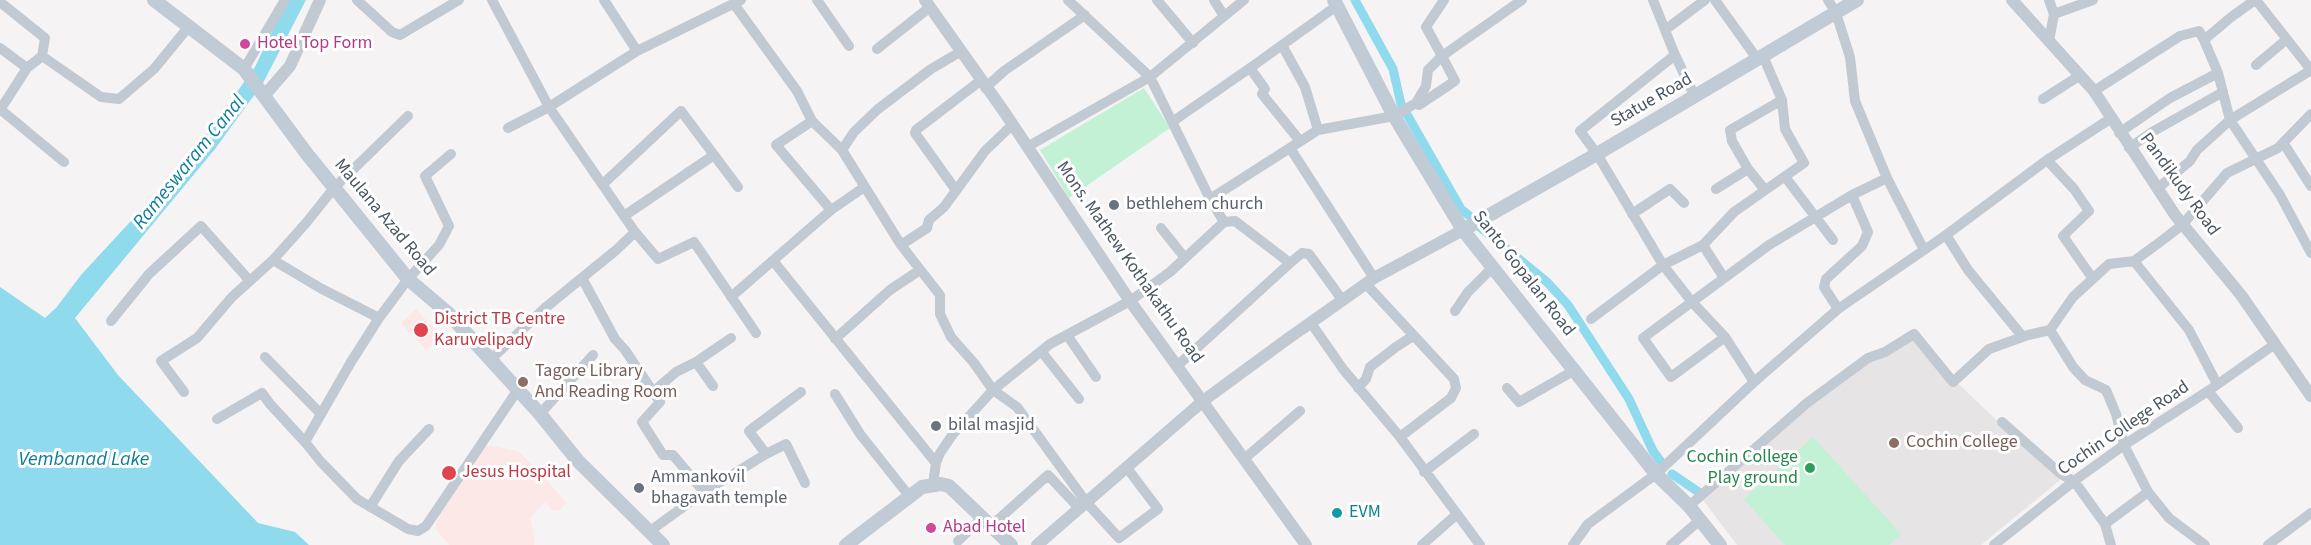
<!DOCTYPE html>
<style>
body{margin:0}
canvas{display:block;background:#f5f3f3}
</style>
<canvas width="2311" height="545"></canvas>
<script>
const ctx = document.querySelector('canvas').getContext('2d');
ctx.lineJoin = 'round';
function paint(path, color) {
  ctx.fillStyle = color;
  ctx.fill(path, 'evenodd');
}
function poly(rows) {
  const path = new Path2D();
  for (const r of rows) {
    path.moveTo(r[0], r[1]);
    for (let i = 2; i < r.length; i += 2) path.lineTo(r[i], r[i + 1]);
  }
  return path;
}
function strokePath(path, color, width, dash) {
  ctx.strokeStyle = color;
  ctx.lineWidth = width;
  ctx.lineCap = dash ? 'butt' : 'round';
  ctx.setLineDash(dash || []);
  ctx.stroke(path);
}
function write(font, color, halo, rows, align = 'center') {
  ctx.font = font + ' "Source Sans 3",sans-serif';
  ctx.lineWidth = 6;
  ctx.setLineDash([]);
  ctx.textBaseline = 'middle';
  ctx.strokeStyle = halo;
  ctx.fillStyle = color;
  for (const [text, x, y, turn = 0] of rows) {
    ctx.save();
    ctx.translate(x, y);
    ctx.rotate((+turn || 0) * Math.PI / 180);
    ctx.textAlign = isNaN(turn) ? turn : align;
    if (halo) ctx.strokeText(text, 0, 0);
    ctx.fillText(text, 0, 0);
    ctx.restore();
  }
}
paint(poly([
 [1912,340,2060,480,1981,545,1737,545,1703,500,1808,405,1872,358]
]), '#e6e4e5');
paint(poly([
 [416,309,441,336,426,350,401,323],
 [483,446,493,446,518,451,543,475,566,503,559,510,554,511,545,502,530,518,535,543,534,545,449,545,435,528,443,504]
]), '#fce8e6');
paint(poly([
 [1144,88,1170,128,1069,198,1040,150],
 [1813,437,1901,534,1889,545,1785,545,1744,499]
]), '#c3f1d5');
paint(poly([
 [287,0,306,0,263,83,215,149,75,318,118,375,258,523,295,532,309,545,0,545,0,287,45,318,56,308,81,275,189,158,255,67]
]), '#90daee');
strokePath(poly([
 [1355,0,1393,69,1401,104,1461,209,1472,218],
 [1481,228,1547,282,1568,305,1629,399,1653,451,1661,462],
 [1672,474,1700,493]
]), '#90daee', 9);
strokePath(poly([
 [357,0,392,32,400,35,459,0],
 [492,0,549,107,635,232,658,259,694,242,756,333],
 [604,0,637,51],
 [817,0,849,46],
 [1068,0,1150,77,1210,199,1224,222],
 [1157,0,1193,43],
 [1214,0,1224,16],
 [1653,0,1675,55,1695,97],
 [1715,0,1758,60],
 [1828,0,1836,13,1850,57,1855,101,1887,178,1924,250],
 [2049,0,2054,14,2049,41],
 [2255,0,2230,18,2204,40,2218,73,2230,120,2280,195,2311,253],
 [2256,0,2311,70],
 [0,2,45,38,42,56],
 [734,4,797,91,812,121,842,150,901,245,940,295,940,314,951,337,974,363,993,390,1017,407,1086,502,1119,538,1158,509,1127,468],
 [2054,14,2093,0],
 [1665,30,1705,0],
 [1282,45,1305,87,1318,130],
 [0,48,27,68],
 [877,49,930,7],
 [1675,55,1580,131,1597,154,1663,265,1692,302,1725,337,1754,382],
 [1763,56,1782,100,1730,130,1732,141,1748,169,1765,190],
 [2256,65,2287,39],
 [1250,68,1338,5],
 [244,69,285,0],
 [985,88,1004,71,1085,15],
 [2094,91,2180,36,2199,31,2204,40],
 [2043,99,2079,76],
 [1419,105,1455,81,1442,56,1522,0],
 [0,109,64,162],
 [0,110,27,68,42,56,101,97,119,99,154,69,190,25],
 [812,121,776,145,831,210],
 [1172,122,1250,68,1265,89,1262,94,1300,141],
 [508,128,549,107,637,51,741,0],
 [2119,133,2170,98,2218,73],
 [2284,144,2311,186],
 [1027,147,1150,77,1244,0],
 [1290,148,1374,278],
 [2129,148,2152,132,2223,92],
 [842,150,854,132,878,109,931,69,960,52],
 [451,154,425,176,449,226,439,245,408,279,379,318,351,362,305,442,321,462,357,499,408,529,418,531,426,526,517,391],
 [2047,160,2074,189,2089,211,2063,236,2093,279],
 [1786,178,1833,240],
 [603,184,681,111,738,187],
 [955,189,915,133,916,130,980,81],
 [1716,189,1748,169],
 [2157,189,2190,161,2197,150,2230,120,2311,70],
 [1210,199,1318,130,1394,116,1416,103,1426,86,1428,70,1442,56,1426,27,1444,0],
 [1632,214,1670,189,1684,203],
 [624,216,714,155],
 [1161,228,1185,258],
 [1946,235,1968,270,2023,337],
 [901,245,927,228,929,220,944,207,985,151,1012,125],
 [273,260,322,289,379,318],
 [2134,261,2189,330,2217,384],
 [774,262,936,463],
 [582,278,615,339,625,350,660,402,642,422,663,455,673,455,704,492],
 [1724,278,1703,245,1734,212,1804,163,1785,129,1782,100],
 [1366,284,1454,379,1456,388,1451,398,1400,437],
 [731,297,831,210,863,188],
 [1838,309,1824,287,1826,279,1862,246,1868,232,1852,195,1887,178],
 [1455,311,1468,292,1493,267],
 [1591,319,1663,265,1703,245],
 [111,321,149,274,201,226,249,280],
 [1311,323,1343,369,1400,437,1480,545],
 [2050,330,2073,367,2085,380,2106,390,2116,414,2124,445,2148,492,2169,518,2205,545],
 [1067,335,1096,377],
 [1725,337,1671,377,1643,338,1769,245,1852,195],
 [835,339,890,290,920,270],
 [1041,351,1079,399],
 [265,357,321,414],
 [491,359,545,308,615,251,635,232],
 [696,362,713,386],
 [1177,366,1290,263],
 [1358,388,1366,379,1370,367,1396,347,1413,336],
 [1507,388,1519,402,1575,370],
 [2208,391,2238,428],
 [184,392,161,361,197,338,232,297,273,260,306,223,334,188,408,116],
 [653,392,676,372,696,362,731,338],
 [835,394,860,434,910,497],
 [540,414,593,355],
 [217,419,262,393,270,404,305,442],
 [2002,422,2061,474,2074,481,2105,524,2111,545],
 [766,454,786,444,805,483],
 [1244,459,1300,411],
 [1424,472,1474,434],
 [933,484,936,463,940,453,953,434,993,390,1050,344,1130,301,1170,272,1224,222,1235,221,1290,263,1302,253,1309,254,1343,301],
 [1689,506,1807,403,1868,358,1885,352,1914,334,1953,382,1989,349,2028,335,2050,330,2073,297,2109,264,2134,261,2164,239,2182,225,2227,173,2278,148,2311,114],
 [370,507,399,461,429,429],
 [2105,524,2148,492],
 [991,526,1048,475,1079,508],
 [650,531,704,492,766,454,749,431,801,392],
 [958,541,982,518],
 [1422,545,1456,515],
 [1573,545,1588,524,1656,474,1754,382,1838,309,1946,235,2047,160,2110,119],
 [1671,545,1700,520],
 [1994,545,2074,481,2124,445,2208,391,2275,344],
 [2268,545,2311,513]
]), '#c1cad2', 10);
strokePath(poly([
 [925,0,1005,113,1130,301,1306,545],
 [2012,0,2094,91,2175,215,2241,295,2311,396],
 [264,96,290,66,320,0],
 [1037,545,1203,401,1286,340,1374,278,1463,230]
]), '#c1cad2', 12);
strokePath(poly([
 [154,0,244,69,307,154,408,279,448,313,540,414,578,461,663,545],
 [1334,0,1394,116,1463,230,1656,474,1689,506,1720,545],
 [1463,230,1597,154,1857,0],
 [846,545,922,487,941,484,949,486,1011,545]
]), '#c1cbd6', 14);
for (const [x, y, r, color] of [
 [245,44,6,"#d1479c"],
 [1114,205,6,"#6b7280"],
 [421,330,8,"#e0444e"],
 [523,382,6,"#8d6e63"],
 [936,426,6,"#6b7280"],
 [1894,443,6,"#8d6e63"],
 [1810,468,6,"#2e9e5b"],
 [449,473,8,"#e0444e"],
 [639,488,6,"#6b7280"],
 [1337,513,6,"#0f9aa8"],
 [931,528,6,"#d1479c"]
]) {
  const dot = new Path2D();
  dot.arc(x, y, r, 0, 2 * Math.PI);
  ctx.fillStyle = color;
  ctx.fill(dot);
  strokePath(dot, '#fff', 2);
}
write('18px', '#b23c85', '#fff', [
 ["Hotel Top Form",257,44],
 ["Abad Hotel",943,528]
], 'left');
write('18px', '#4a5661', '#fff', [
 ["Statue Road",1652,101,-30],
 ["Pandikudy Road",2179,185,54],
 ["Maulana Azad Road",384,218,50],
 ["Mons. Mathew Kothakathu Road",1129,263,55],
 ["Santo Gopalan Road",1523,274,52],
 ["Cochin College Road",2124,429,-34]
]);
write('18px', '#5b616d', '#fff', [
 ["bethlehem church",1126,205],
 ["bilal masjid",948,426],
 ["Ammankovil",651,478],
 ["bhagavath temple",651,499]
], 'left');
write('18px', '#be3a42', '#fff', [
 ["District TB Centre",434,320],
 ["Karuvelipady",434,341],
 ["Jesus Hospital",462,473]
], 'left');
write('18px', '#785e54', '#fff', [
 ["Tagore Library",535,372],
 ["And Reading Room",535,393],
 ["Cochin College",1906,443]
], 'left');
write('18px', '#27864d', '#fff', [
 ["Cochin College",1798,458],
 ["Play ground",1798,479]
], 'right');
write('18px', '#0d838f', '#fff', [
 ["EVM",1349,513]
], 'left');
write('italic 20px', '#0c7c9b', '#fff', [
 ["Rameswaram Canal",190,163,-51],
 ["Vembanad Lake",84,461]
]);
</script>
